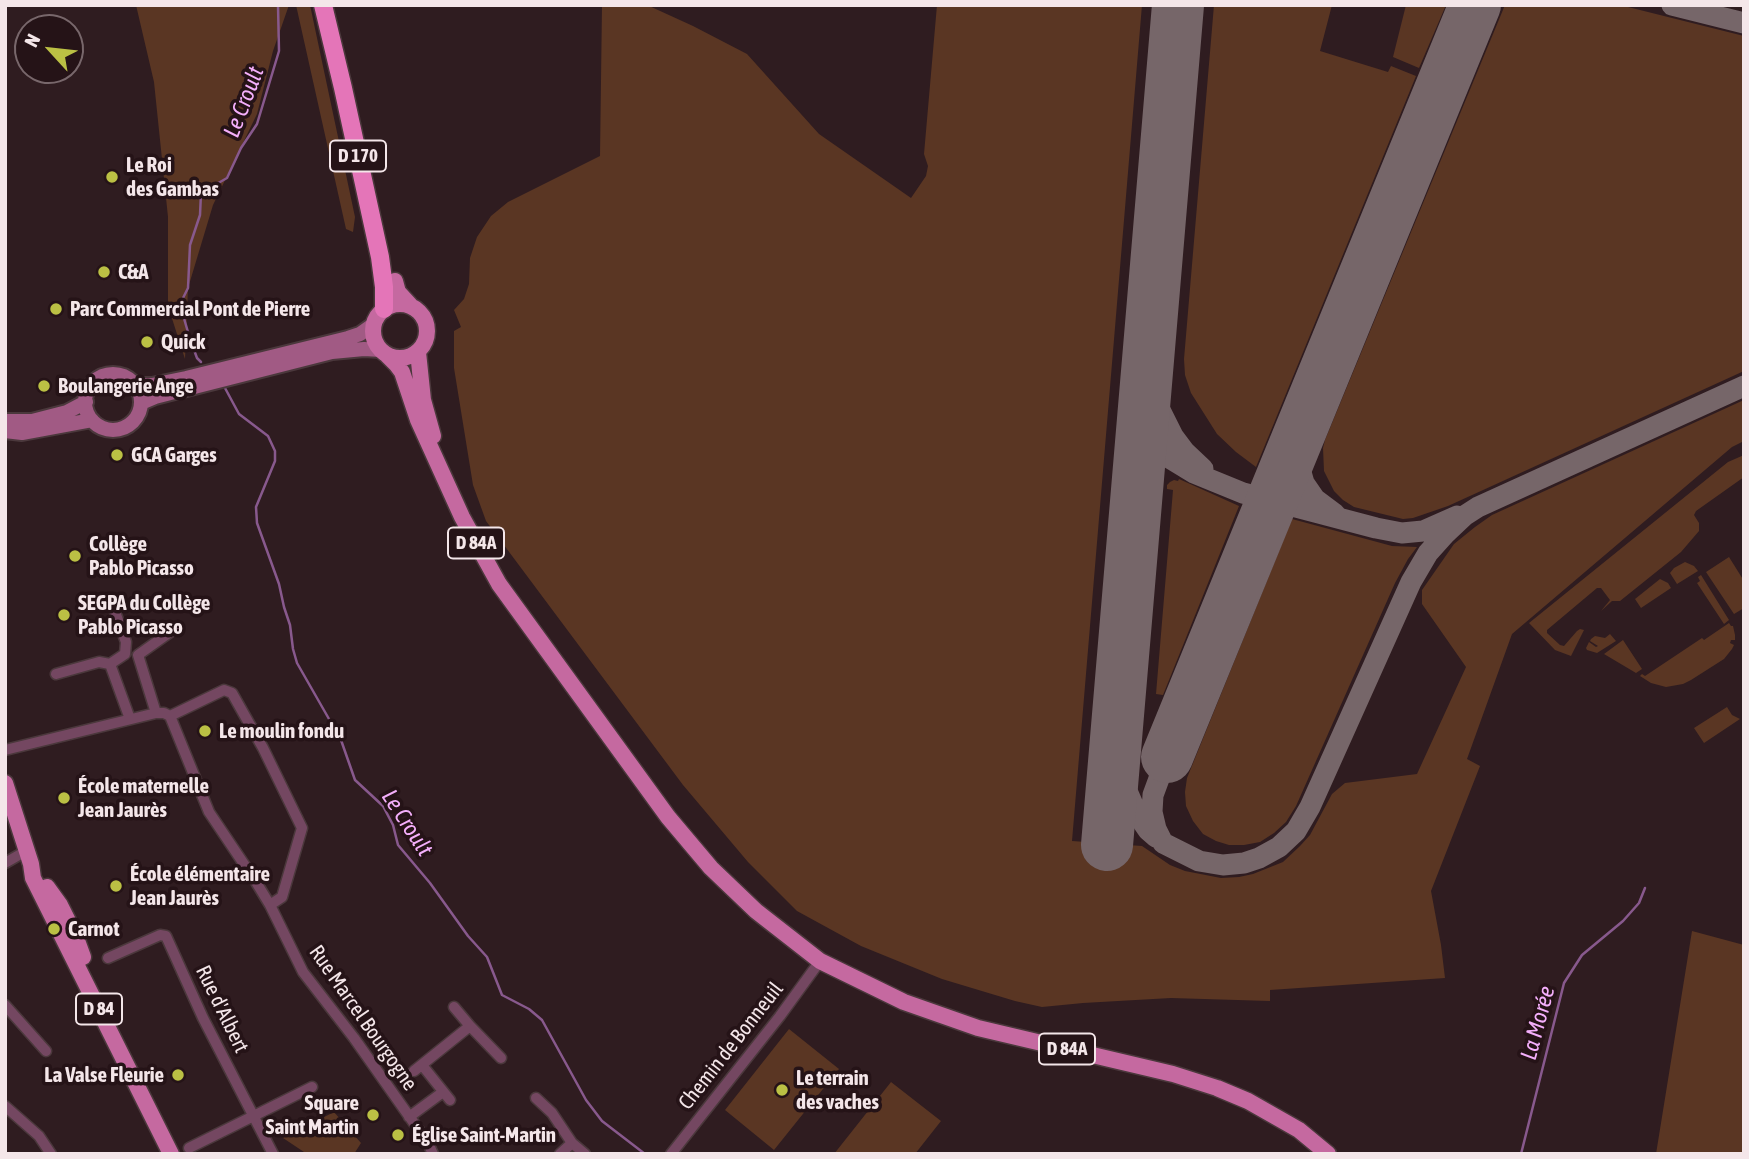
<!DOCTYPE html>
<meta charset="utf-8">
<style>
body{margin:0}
#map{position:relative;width:1749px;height:1159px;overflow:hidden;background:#2f1c20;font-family:"Asap Condensed",sans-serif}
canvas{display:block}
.frame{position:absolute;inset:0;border:7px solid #f4e6e9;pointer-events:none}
.north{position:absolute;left:14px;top:14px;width:70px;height:70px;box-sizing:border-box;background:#251317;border:2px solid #78676b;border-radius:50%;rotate:297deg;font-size:19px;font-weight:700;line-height:28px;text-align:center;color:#f4e6e9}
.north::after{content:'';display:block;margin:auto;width:24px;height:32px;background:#bbc044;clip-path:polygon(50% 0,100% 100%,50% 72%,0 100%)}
</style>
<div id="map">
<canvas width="1749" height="1159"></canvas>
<div class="frame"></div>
<div class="north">N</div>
</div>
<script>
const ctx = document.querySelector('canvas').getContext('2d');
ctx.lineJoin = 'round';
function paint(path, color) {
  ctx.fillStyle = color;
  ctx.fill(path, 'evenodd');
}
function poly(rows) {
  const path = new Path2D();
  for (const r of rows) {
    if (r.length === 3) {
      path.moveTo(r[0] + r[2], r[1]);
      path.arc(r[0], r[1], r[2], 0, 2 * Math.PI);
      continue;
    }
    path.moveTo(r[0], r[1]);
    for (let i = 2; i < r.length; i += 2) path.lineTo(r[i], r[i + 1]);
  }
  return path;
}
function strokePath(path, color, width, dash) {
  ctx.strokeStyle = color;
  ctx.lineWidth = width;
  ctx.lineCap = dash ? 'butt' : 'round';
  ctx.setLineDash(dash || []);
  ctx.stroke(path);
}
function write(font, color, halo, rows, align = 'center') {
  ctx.font = font + ' "Asap Condensed",sans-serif';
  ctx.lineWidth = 7;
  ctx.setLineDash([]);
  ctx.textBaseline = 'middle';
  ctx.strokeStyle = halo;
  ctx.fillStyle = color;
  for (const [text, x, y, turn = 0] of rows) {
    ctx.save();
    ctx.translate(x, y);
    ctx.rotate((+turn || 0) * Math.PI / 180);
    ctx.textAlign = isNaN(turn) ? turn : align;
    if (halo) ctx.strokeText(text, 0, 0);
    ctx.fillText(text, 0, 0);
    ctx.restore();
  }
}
paint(poly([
 [136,5,289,5,273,51,257,114,213,205,188,288,185,359,168,306,168,217,154,82],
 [296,5,310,5,355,217,353,232,346,229],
 [602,5,647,5,693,26,747,54,819,134,911,198,926,176,928,166,924,154,937,5,1142,5,1072,841,1142,846,1170,865,1185,871,1221,878,1239,877,1253,874,1283,862,1300,846,1310,835,1332,794,1345,783,1417,774,1466,667,1422,604,1422,590,1454,544,1475,527,1492,515,1744,400,1744,441,1732,447,1512,634,1467,759,1480,766,1431,891,1441,945,1445,978,1270,990,1270,1001,1171,998,1083,1003,1042,1007,1015,1001,942,979,861,946,797,911,748,862,683,785,486,521,473,485,454,368,454,331,461,327,454,310,464,299,469,284,470,258,477,237,491,216,508,202,600,156],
 [1214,5,1332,5,1320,51,1388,72,1391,66,1416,76,1256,467,1236,452,1217,434,1191,393,1185,375,1184,359],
 [1406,5,1446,5,1419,68,1393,57],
 [1505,5,1620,5,1744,36,1744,371,1448,506,1413,518,1403,519,1354,507,1343,500,1334,491,1324,471,1323,448,1325,440],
 [1744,455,1744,477,1696,511,1694,515,1699,523,1699,531,1681,552,1620,601,1612,601,1601,611,1610,600,1601,588,1597,588,1547,630,1547,633,1560,645,1564,646,1577,631,1580,629,1584,630,1571,656,1555,650,1529,623,1728,462],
 [1179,479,1239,506,1163,695,1156,694,1173,490,1167,489,1167,485,1170,482,1174,480,1178,481],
 [1292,519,1392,546,1417,547,1408,559,1395,583,1296,806,1286,822,1274,833,1260,842,1244,845,1229,845,1216,841,1203,834,1193,821,1186,806,1185,792,1187,778],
 [1729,557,1744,581,1744,608,1734,614,1706,572],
 [1685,562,1694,566,1698,571,1677,584,1670,573,1674,568],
 [1701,575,1729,620,1724,624,1697,583,1700,581,1698,577],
 [1660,579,1668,583,1671,588,1641,608,1635,599],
 [1729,623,1731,626,1733,626,1735,635,1735,640,1731,640,1730,643,1734,645,1732,649,1724,659,1691,680,1683,684,1666,687,1651,683,1640,676,1642,674,1645,676,1702,638,1704,640],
 [1610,634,1616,641,1597,653,1587,650,1586,648,1589,642,1596,647,1598,646,1590,641,1591,639,1595,636,1605,638],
 [1623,640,1642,669,1636,673,1604,654],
 [1727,707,1732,715,1740,719,1704,743,1694,728],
 [1692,931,1744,945,1744,1154,1656,1154],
 [789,1029,839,1069,774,1150,725,1110],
 [891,1082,941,1121,915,1154,834,1154],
 [334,1112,361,1143,354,1154,307,1154,283,1138]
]), '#5a3623');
strokePath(poly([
 [201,362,197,358,190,339,183,315,183,298,188,288,190,245,200,215,201,193,227,178,241,148,257,124,279,51,278,5],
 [225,388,239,414,268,436,275,451,275,461,256,507,257,523,279,584,284,607,290,625,293,649,297,663,341,740,355,780,383,806,393,825,398,845,430,883,468,936,487,957,502,995,529,1009,542,1020,586,1100,602,1121,645,1154],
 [1521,1154,1564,983,1582,955,1623,921,1639,903,1645,888]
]), '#88598d', 2.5);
strokePath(poly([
 [1672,5,1744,23],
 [1148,357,1156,402,1173,436,1185,452,1203,469],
 [1144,404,1147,424,1156,443,1171,459,1194,473,1243,493,1376,528,1402,533,1423,531,1457,516],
 [1300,431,1298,462,1304,483,1315,499,1335,514],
 [1116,733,1120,763,1127,791,1137,814,1148,830,1156,837],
 [1167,757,1153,795,1152,812,1156,829,1163,843,1199,861,1223,865,1244,863,1259,858,1279,847,1296,831,1310,807,1411,582,1428,553,1446,533,1464,516,1478,507,1744,386]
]), '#766669', 21);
strokePath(poly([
 [1167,757,1475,5],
 [1107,845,1178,5]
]), '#766669', 52);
const street = poly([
 [115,612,126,642,125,654,110,664,130,719],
 [56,674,99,662,110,664],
 [156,713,138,655,176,628],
 [170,716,209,812,256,882,270,905,303,972,354,1038,428,1143,433,1154],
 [5,750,156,713,164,713,170,716,224,690,232,693,263,748,302,828,282,897,270,905],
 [5,863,26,851],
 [108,958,160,935,166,936,203,1018,273,1154],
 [5,1005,46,1051],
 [454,1007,470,1026,501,1058],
 [422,1065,450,1100],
 [414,1071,470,1026],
 [536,1098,552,1113,572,1143,585,1154],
 [5,1106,39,1136,51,1154],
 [409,1117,443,1092],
 [189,1148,312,1087],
 [560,1154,572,1143],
 [671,1154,780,1016,820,961]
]);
const secondary = poly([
 [113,402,28],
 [136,385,152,385,186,378,348,338,360,334,374,324],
 [141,403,155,397,332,352,364,349,381,350],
 [5,421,32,421,67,412,86,402],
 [5,431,22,433,92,420]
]);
const primary = poly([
 [395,281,398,292,410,305],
 [400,331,27],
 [418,352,423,400,433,436],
 [387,355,396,364,402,372,418,420,462,517,499,584,668,817,711,868,756,911,820,961,904,1002,978,1028,1173,1074,1217,1088,1248,1101,1299,1130,1328,1154],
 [5,783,31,864,33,878,171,1154],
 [47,887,60,905,75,935,83,957]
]);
const highway = poly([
 [323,5,343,88,380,257,384,287,384,309]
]);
strokePath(street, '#4b383c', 13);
strokePath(secondary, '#4b383c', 18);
strokePath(primary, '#4b383c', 19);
strokePath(highway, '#4b383c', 21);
strokePath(street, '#744761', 10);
strokePath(secondary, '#a15a84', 14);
strokePath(primary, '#c569a0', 16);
strokePath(highway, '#e475b8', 18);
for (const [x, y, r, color] of [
 [112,177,7,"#bbc044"],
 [104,272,7,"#bbc044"],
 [56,309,7,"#bbc044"],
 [147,342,7,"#bbc044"],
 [44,386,7,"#bbc044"],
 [117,455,7,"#bbc044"],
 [75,556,7,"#bbc044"],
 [64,615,7,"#bbc044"],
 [205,731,7,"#bbc044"],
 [64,798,7,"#bbc044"],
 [116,886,7,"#bbc044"],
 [54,929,7,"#bbc044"],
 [178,1075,7,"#bbc044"],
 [782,1090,7,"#bbc044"],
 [373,1115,7,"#bbc044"],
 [398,1135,7,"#bbc044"]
]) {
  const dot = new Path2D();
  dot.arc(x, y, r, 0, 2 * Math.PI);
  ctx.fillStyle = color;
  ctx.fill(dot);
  strokePath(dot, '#251317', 2.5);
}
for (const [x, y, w] of [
 [358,156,56],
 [476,543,56],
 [99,1009,46],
 [1067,1049,56]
]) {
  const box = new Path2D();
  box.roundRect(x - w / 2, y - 15.5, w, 31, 5);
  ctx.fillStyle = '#251317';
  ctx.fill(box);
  strokePath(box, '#f4e6e9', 2);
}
write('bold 19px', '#f4e6e9', null, [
 ["D 170",358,156],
 ["D 84A",476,543],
 ["D 84",99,1009],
 ["D 84A",1067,1049]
]);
write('bold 21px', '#f4e6e9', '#251317', [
 ["Le Roi",126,165],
 ["des Gambas",126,189],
 ["C&A",118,272],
 ["Parc Commercial Pont de Pierre",70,309],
 ["Quick",161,342],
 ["Boulangerie Ange",58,386],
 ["GCA Garges",131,455],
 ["Collège",89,544],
 ["Pablo Picasso",89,568],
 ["SEGPA du Collège",78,603],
 ["Pablo Picasso",78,627],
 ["Le moulin fondu",219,731],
 ["École maternelle",78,786],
 ["Jean Jaurès",78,810],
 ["École élémentaire",130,874],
 ["Jean Jaurès",130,898],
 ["Carnot",68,929],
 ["La Valse Fleurie",164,1075,"right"],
 ["Le terrain",796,1078],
 ["des vaches",796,1102],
 ["Square",359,1103,"right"],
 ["Saint Martin",359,1127,"right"],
 ["Église Saint-Martin",412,1135]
], 'left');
write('21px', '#f4e6e9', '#251317', [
 ["Rue d'Albert",222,1009,64],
 ["Rue Marcel Bourgogne",363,1018,55],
 ["Chemin de Bonneuil",731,1046,-52]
]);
write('italic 23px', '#f4affb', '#251317', [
 ["Le Croult",244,102,-69],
 ["Le Croult",407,823,57],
 ["La Morée",1538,1023,-75]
]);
</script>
